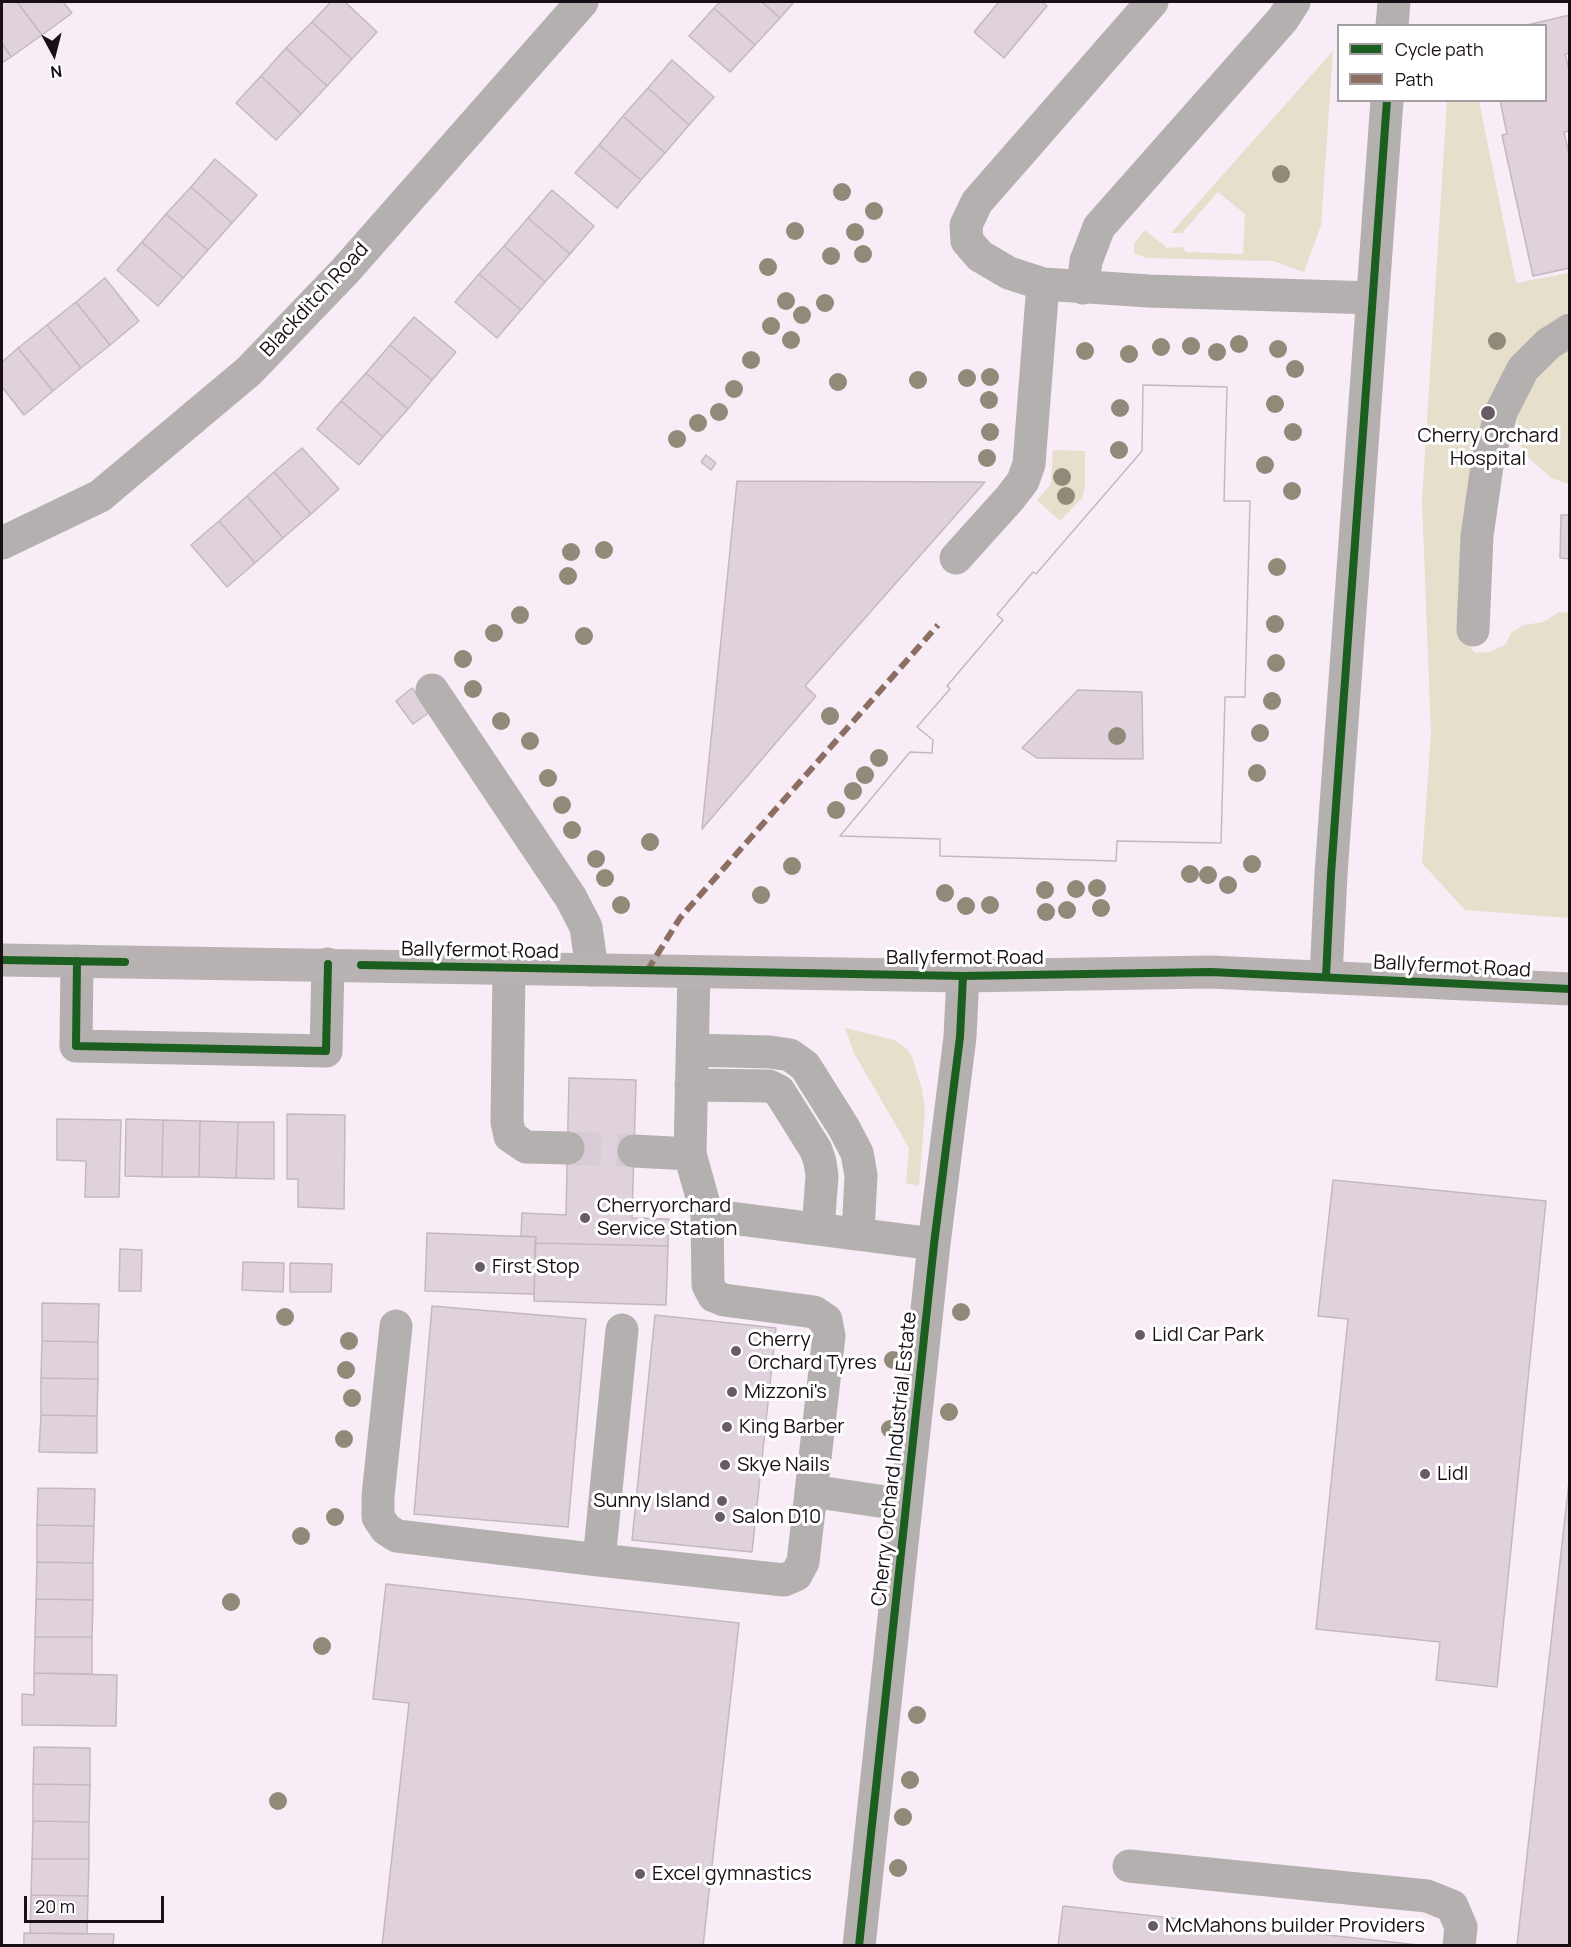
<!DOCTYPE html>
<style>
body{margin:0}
#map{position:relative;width:1571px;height:1947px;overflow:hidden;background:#f8ecf6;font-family:Manrope,sans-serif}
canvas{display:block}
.frame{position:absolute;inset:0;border:3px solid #190f17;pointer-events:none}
.legend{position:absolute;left:1337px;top:24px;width:210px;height:78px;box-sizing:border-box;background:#fff;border:2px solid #a39fa2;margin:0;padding:8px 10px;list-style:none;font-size:18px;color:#190f17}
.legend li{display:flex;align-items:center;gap:12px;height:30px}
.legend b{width:30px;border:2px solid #a39fa2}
.north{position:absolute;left:24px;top:24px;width:60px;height:60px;-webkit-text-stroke:4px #fff;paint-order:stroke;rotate:173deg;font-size:16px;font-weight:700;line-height:24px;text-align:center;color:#190f17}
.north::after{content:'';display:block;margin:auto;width:21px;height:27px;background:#190f17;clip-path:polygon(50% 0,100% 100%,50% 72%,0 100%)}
.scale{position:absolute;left:24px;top:1896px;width:140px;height:27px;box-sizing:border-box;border:3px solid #190f17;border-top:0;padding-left:8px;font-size:18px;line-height:21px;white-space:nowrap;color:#190f17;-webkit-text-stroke:4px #fff;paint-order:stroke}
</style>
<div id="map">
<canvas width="1571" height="1947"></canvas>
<div class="frame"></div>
<ul class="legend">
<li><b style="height:8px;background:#1b5e20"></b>Cycle path</li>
<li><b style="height:8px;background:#8d6e63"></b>Path</li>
</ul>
<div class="north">N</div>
<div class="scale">20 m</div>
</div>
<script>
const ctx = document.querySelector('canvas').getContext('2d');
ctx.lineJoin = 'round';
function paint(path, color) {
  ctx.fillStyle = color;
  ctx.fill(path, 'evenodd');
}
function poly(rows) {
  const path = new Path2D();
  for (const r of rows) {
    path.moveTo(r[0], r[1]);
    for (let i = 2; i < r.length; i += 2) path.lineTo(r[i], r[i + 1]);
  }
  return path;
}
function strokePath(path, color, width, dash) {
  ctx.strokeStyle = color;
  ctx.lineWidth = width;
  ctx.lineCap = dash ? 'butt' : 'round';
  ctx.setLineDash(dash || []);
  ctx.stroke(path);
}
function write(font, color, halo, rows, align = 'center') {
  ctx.font = font + ' Manrope,sans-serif';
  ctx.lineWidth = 6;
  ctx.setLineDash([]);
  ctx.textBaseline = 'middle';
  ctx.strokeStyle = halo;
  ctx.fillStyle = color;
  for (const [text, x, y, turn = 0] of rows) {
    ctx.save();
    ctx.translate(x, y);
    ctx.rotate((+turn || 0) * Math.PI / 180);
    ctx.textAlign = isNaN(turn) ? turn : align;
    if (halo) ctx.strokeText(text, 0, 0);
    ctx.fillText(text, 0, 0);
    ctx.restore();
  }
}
paint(poly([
 [1333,51,1321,225,1304,272,1273,261,1147,258,1134,253,1134,244,1145,230,1167,248,1182,247,1186,252,1243,254,1245,214,1218,192,1182,233,1171,233],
 [1447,101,1479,101,1516,283,1569,273,1570,311,1535,334,1515,358,1463,637,1475,653,1489,652,1505,645,1512,632,1524,625,1544,622,1559,612,1569,613,1569,918,1465,910,1422,863,1431,733,1422,501],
 [1569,349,1569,484,1551,478,1529,458,1516,439,1518,411,1533,384,1560,354],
 [1053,450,1085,451,1085,487,1082,498,1060,521,1037,500,1051,484],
 [845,1028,894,1040,906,1048,912,1057,922,1089,925,1110,919,1186,906,1183,909,1148,854,1053]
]), '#e5dfcb');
const building = poly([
 [2,2,17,2,42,35,11,57,2,43,2,2],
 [17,2,63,2,72,13,42,35,17,2],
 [331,2,345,2,377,32,352,59,312,22,331,2],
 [720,2,762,2,780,18,755,45,714,8,720,2],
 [762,2,794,2,780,18,762,2],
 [999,2,1042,2,1047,6,1004,58,974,32,999,2],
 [714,8,755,45,730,72,689,36,714,8],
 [1570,15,1570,53,1565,54,1570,73,1570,131,1564,132,1570,158,1570,268,1533,276,1502,135,1507,134,1500,100,1546,100,1546,26,1523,26,1570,15],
 [312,22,352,59,327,86,286,48,312,22],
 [2,43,11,57,2,63,2,43],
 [286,48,327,86,301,114,261,76,286,48],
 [672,60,714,97,689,125,648,88,672,60],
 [261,76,301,114,276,140,236,103,261,76],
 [648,88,689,125,665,153,623,116,648,88],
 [623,116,665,153,641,180,599,145,623,116],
 [599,145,641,180,617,208,575,173,599,145],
 [215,159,257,195,232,223,191,187,215,159],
 [191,187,232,223,208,250,166,214,191,187],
 [552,190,594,226,570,254,528,218,552,190],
 [166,214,208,250,183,278,142,242,166,214],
 [528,218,570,254,545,282,504,246,528,218],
 [142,242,183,278,158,306,117,270,142,242],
 [504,246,545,282,521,310,479,274,504,246],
 [479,274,521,310,497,338,455,302,479,274],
 [105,278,139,321,110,345,76,302,105,278],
 [76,302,110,345,81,368,47,325,76,302],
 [414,317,456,352,432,380,390,345,414,317],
 [47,325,81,368,53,391,18,348,47,325],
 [390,345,432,380,408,409,366,373,390,345],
 [18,348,53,391,24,415,2,387,2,362,18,348],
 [366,373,408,409,383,437,341,401,366,373],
 [1143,385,1227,387,1224,501,1250,501,1245,697,1225,697,1221,843,1117,841,1116,861,940,856,940,839,840,836,910,752,932,753,933,740,917,727,950,689,947,686,1003,620,997,615,1033,572,1036,574,1142,451,1143,385],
 [1078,690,1142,692,1143,759,1037,758,1022,748,1078,690],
 [1143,385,1227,387,1224,501,1250,501,1245,697,1225,697,1221,843,1117,841,1116,861,940,856,940,839,840,836,910,752,932,753,933,740,917,727,950,689,947,686,1003,620,997,615,1033,572,1036,574,1142,451,1143,385],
 [341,401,383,437,359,465,317,429,341,401],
 [302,448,339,489,311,514,274,472,302,448],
 [706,455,716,463,711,470,701,462,706,455],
 [274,472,311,514,283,538,247,496,274,472],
 [737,481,985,482,805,686,816,696,702,829,737,481],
 [247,496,283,538,255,563,219,521,247,496],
 [1561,515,1570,515,1570,559,1560,558,1561,515],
 [219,521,255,563,227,587,191,545,219,521],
 [412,688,430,712,413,724,396,701,412,688],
 [569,1078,636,1080,632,1218,669,1219,668,1246,535,1243,536,1237,521,1236,522,1213,566,1215,569,1078],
 [287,1114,345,1115,344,1209,298,1207,298,1179,287,1179,287,1114],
 [57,1119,121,1120,119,1197,85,1197,86,1161,57,1160,57,1119],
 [126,1119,163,1120,162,1177,125,1176,126,1119],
 [163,1120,200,1121,199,1177,162,1177,163,1120],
 [200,1121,238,1122,236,1178,199,1177,200,1121],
 [238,1122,274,1122,274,1179,236,1178,238,1122],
 [1333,1180,1546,1201,1497,1687,1436,1680,1440,1642,1316,1629,1348,1319,1318,1316,1333,1180],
 [427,1233,536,1237,534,1294,425,1291,427,1233],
 [535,1243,668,1246,666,1305,534,1301,535,1243],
 [120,1249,142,1250,141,1291,119,1291,120,1249],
 [243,1262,284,1263,283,1292,242,1290,243,1262],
 [290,1263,332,1264,331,1292,290,1292,290,1263],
 [42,1303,99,1304,98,1342,42,1341,42,1303],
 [432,1306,586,1319,568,1527,414,1514,432,1306],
 [655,1315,776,1328,752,1552,632,1540,655,1315],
 [42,1341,98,1342,98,1379,41,1378,42,1341],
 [41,1378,98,1379,97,1416,41,1415,41,1378],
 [41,1415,97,1416,97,1453,39,1452,41,1415],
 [1570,1473,1570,1946,1518,1946,1517,1945,1570,1473],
 [38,1488,95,1489,94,1526,37,1525,38,1488],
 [37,1525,94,1526,93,1563,37,1562,37,1525],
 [37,1562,93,1563,93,1600,36,1599,37,1562],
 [386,1584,739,1623,703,1946,382,1946,409,1703,373,1699,386,1584],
 [36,1599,93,1600,92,1637,35,1637,36,1599],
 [35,1637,92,1637,92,1674,34,1673,35,1637],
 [34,1673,117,1675,116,1726,22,1725,22,1694,34,1695,34,1673],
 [34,1747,90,1748,90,1785,33,1784,34,1747],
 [33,1784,90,1785,89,1822,33,1821,33,1784],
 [33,1821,89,1822,89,1859,32,1859,33,1821],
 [32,1859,89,1859,88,1896,31,1895,32,1859],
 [31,1895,88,1896,87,1934,30,1933,31,1895],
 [1063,1906,1428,1946,1058,1946,1063,1906],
 [24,1933,114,1934,113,1946,24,1946,24,1933]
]);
paint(building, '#dfd2dd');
strokePath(building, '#c3b8c1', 1.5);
strokePath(poly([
 [568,1148,634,1151]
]), '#d7cbd5', 33, [33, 16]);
strokePath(poly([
 [1152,2,977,202,966,225,967,241,980,256,1009,273,1043,284,1149,291,1373,298],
 [1392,26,1394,2],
 [1083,288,1086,261,1099,227,1283,19,1294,2],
 [2,543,100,496,249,371,345,271,582,2],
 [956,558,1010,498,1023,481,1029,464,1043,284],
 [1473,630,1477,536,1488,459,1502,410,1523,369,1548,344,1570,330],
 [432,690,571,898,586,927,592,970],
 [77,961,76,1046,326,1051,328,964],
 [509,968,507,1122,510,1136,526,1147,568,1148],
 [694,972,690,1154,707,1215,934,1244],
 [1326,977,1331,874,1387,100],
 [692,1050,770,1052,790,1055,805,1066,844,1128,857,1153,861,1175,858,1234],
 [691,1085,769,1086,779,1091,816,1150,820,1162,822,1176,818,1229],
 [634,1151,690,1154],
 [396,1326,378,1496,378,1517,386,1529,397,1536,599,1560],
 [622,1330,599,1560,784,1580,796,1575,803,1562,829,1336,826,1320,814,1312,724,1300,714,1296,708,1285,707,1215],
 [811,1491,906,1505],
 [1129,1866,1427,1896,1452,1906,1461,1927,1459,1946],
 [859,1946,934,1244,960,1037,963,976]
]), '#b4b0af', 33);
strokePath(poly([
 [2,960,963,976,1211,972,1570,989]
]), '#b8b3b2', 33);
strokePath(poly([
 [647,971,680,918,938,625]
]), '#8d6e63', 6, [12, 6]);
strokePath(poly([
 [2,960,125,962],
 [77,961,76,1046,326,1051,328,964],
 [361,965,963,976,1211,972,1570,989],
 [1326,977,1331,874,1387,100],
 [859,1946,934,1244,960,1037,963,976]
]), '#1b5e20', 8);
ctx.fillStyle = '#908b79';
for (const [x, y] of [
 [1281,174],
 [842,192],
 [874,211],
 [795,231],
 [855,232],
 [863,254],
 [831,256],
 [768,267],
 [786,301],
 [825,303],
 [802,315],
 [771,326],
 [791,340],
 [1497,341],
 [1239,344],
 [1191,346],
 [1161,347],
 [1278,349],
 [1085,351],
 [1217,352],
 [1129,354],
 [751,360],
 [1295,369],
 [990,377],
 [967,378],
 [918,380],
 [838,382],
 [734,389],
 [989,400],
 [1275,404],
 [1120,408],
 [719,412],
 [698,423],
 [990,432],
 [1293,432],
 [677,439],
 [1119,450],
 [987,458],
 [1265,465],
 [1062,477],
 [1292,491],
 [1066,496],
 [604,550],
 [571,552],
 [1277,567],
 [568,576],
 [520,615],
 [1275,624],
 [494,633],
 [584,636],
 [463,659],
 [1276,663],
 [473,689],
 [1272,701],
 [830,716],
 [501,721],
 [1260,733],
 [1117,736],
 [530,741],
 [879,758],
 [1257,773],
 [865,775],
 [548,778],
 [853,791],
 [562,805],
 [836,810],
 [572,830],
 [650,842],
 [596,859],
 [1252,864],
 [792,866],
 [1190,874],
 [1208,875],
 [605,878],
 [1228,885],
 [1097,888],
 [1076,889],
 [1045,890],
 [945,893],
 [761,895],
 [621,905],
 [990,905],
 [966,906],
 [1101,908],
 [1067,910],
 [1046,912],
 [961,1312],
 [285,1317],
 [349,1341],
 [893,1360],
 [346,1370],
 [352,1398],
 [949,1412],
 [890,1429],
 [344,1439],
 [335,1517],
 [301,1536],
 [231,1602],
 [322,1646],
 [917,1715],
 [910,1780],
 [278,1801],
 [903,1817],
 [898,1868]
]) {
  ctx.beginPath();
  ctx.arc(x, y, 9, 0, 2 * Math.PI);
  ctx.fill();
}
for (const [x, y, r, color] of [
 [1488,413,8,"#675c65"],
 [585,1218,6,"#675c65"],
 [480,1267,6,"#675c65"],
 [1140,1335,6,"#675c65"],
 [736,1351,6,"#675c65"],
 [732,1392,6,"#675c65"],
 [727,1427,6,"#675c65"],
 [725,1465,6,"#675c65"],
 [1425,1474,6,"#675c65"],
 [722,1501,6,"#675c65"],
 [720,1517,6,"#675c65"],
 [640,1874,6,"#675c65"],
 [1153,1926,6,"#675c65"]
]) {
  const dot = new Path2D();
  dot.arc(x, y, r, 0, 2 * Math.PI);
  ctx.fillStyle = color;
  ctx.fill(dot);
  strokePath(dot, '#fff', 2);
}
write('20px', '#190f17', '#fff', [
 ["Blackditch Road",315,300,-47],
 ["Ballyfermot Road",480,951,1],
 ["Ballyfermot Road",965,958],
 ["Ballyfermot Road",1452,967,3],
 ["Cherry Orchard Industrial Estate",895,1459,-84]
]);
write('20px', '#190f17', '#fff', [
 ["Cherry Orchard",1488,436,"center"],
 ["Hospital",1488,459,"center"],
 ["Cherryorchard",597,1206],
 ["Service Station",597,1229],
 ["First Stop",492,1267],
 ["Lidl Car Park",1152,1335],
 ["Cherry",748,1340],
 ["Orchard Tyres",748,1363],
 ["Mizzoni's",744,1392],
 ["King Barber",739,1427],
 ["Skye Nails",737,1465],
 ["Lidl",1437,1474],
 ["Sunny Island",710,1501,"right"],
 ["Salon D10",732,1517],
 ["Excel gymnastics",652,1874],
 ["McMahons builder Providers",1165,1926]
], 'left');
</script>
